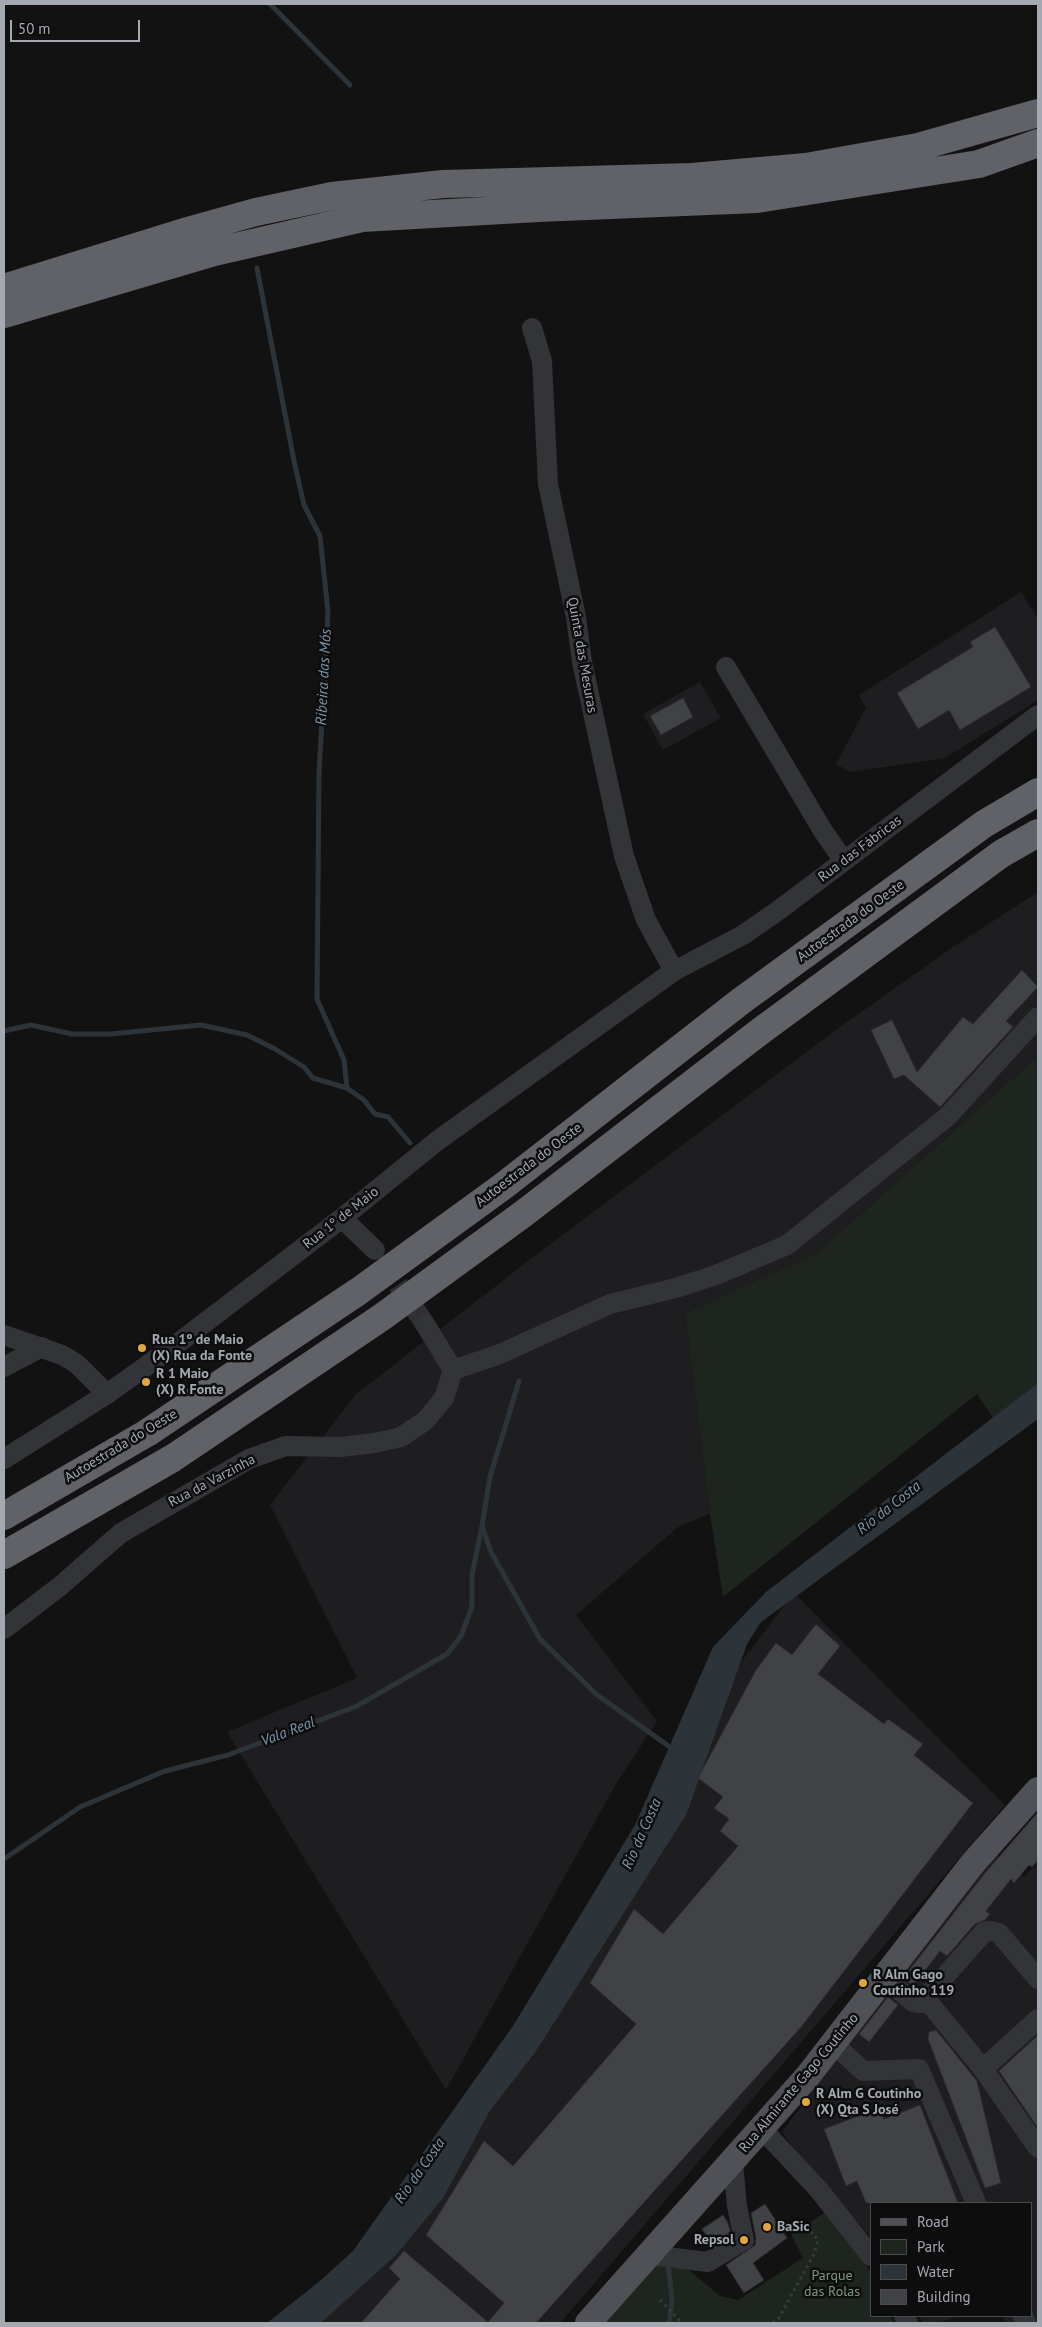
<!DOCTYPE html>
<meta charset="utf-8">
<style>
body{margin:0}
#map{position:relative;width:1042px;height:2327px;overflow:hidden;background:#121213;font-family:"PT Sans",sans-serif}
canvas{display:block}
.frame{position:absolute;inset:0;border:5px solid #a4a9b2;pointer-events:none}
.legend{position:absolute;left:870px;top:2202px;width:162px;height:115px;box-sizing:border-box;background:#0d0d0e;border:1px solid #494b50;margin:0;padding:6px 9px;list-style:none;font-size:15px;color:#a4a9b2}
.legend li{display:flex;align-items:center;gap:10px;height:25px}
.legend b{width:25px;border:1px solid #494b50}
.scale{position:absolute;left:10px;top:20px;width:130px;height:22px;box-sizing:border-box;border:2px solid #a4a9b2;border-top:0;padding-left:6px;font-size:15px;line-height:18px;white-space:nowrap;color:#a4a9b2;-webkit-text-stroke:4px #0d0d0e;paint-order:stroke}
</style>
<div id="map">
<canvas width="1042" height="2327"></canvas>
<div class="frame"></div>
<ul class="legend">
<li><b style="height:6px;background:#4f5156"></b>Road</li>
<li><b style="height:14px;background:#1e251f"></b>Park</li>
<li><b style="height:14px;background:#2c343a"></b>Water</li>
<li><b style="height:14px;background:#414246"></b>Building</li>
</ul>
<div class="scale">50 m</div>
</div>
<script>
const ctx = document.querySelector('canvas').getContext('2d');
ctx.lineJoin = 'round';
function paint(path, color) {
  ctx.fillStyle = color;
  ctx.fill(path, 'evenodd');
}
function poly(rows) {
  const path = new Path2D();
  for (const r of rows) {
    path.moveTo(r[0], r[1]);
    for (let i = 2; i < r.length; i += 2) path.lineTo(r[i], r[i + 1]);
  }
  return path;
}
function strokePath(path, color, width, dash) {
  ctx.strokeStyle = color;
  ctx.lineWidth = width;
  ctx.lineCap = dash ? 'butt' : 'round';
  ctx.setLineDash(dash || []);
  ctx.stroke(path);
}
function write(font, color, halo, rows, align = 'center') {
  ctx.font = font + ' "PT Sans",sans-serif';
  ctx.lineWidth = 5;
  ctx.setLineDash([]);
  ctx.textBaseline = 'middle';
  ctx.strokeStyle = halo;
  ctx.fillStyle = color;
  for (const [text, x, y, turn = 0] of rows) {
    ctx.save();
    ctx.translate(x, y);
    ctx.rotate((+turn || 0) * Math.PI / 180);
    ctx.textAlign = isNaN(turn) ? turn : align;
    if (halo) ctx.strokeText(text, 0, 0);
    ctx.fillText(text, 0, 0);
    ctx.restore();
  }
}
paint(poly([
 [1021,592,1038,619,1038,700,945,758,851,772,836,764,866,708,859,695],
 [700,682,721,718,663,750,643,714],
 [1038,892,1038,1056,817,1253,685,1313,710,1514,678,1527,576,1615,657,1721,616,1784,446,2090,227,1732,357,1678,270,1505,356,1394,532,1258,840,1027,953,947],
 [794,1593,1005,1805,560,2323,290,2323,375,2261,715,1696],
 [993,1851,1024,1877,1038,1862,1038,2323,1006,2323,1003,2316,1031,2316,1031,2203,871,2203,871,2238,797,2153,782,2132],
 [919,2316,959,2316,938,2323,923,2323]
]), '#1e1e20');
paint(poly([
 [1038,1056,1038,1383,993,1418,977,1394,723,1597,710,1514,685,1313,817,1253],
 [826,2212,860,2251,871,2274,871,2316,890,2316,894,2323,598,2323,653,2263,682,2264,720,2296,738,2300,803,2258,791,2234]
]), '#1e251f');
paint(poly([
 [1038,1383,1038,1419,761,1622,747,1644,686,1815,536,2051,489,2112,443,2198,396,2255,324,2320,320,2323,267,2323,320,2281,353,2251,513,2026,635,1825,713,1647,766,1592]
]), '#2c343a');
strokePath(poly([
 [270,4,350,85],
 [257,268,294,461,304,505,320,536,328,612,319,773,317,999,344,1060,347,1088],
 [4,1031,31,1025,72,1034,111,1034,201,1025,247,1035,275,1049,304,1067,313,1078,347,1088,364,1100,375,1114,388,1117,410,1143],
 [519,1381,490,1477,482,1526,491,1552,540,1639,596,1694,674,1750],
 [4,1859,80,1807,165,1771,228,1755,357,1706,447,1654,461,1636,472,1607,472,1575,482,1526],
 [668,2263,672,2300,669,2323]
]), '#2c343a', 5);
const building = poly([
 [995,627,1031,687,960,730,949,710,918,729,897,693,973,647,970,642,995,627],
 [683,698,693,717,661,735,650,716,683,698],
 [1022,970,1038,987,1006,1021,1013,1027,940,1107,904,1075,894,1079,871,1030,892,1020,917,1072,963,1017,973,1024,1022,970],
 [816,1624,840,1646,818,1674,884,1724,888,1719,923,1744,914,1755,973,1803,802,2026,536,2323,361,2323,400,2279,389,2268,404,2251,488,2322,504,2303,426,2235,484,2141,513,2166,636,2024,590,1983,634,1909,663,1934,738,1846,720,1831,729,1819,714,1808,723,1797,698,1778,756,1670,776,1643,792,1655,816,1624],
 [1038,1812,1038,1860,1032,1867,1029,1865,1014,1883,1011,1879,986,1911,990,1914,985,1920,975,1924,947,1956,940,1951,913,1986,903,1978,985,1873,1038,1812],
 [888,1997,898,2005,869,2042,859,2034,888,1997],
 [936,2030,977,2081,1001,2183,985,2188,928,2039,929,2032,936,2030],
 [1038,2035,1038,2128,999,2071,1038,2035],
 [920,2105,958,2203,866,2203,857,2181,846,2186,824,2129,879,2108,884,2119,920,2105],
 [765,2204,787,2238,753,2263,764,2280,744,2293,726,2265,755,2245,756,2238,751,2213,765,2204],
 [723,2215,728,2223,731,2234,713,2245,702,2229,723,2215]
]);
paint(building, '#414246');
strokePath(building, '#2c2c2f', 1);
strokePath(poly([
 [381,1260,425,1324]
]), '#2f3033', 20, [20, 10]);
strokePath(poly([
 [660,2300,682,2323],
 [773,2323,779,2318,814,2254,818,2240,803,2223]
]), '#393b3f', 3, [2.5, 4]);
strokePath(poly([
 [532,328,542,361,548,484,576,617,582,662,624,856,646,920,674,971],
 [726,667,823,831,844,861],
 [342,1218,375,1250],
 [425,1324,453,1370],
 [4,1335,62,1355,77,1364,107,1394],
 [4,1367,42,1347],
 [453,1370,500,1354,610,1304,676,1288,716,1275,787,1245,948,1116,1038,1017],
 [4,1459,107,1394,173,1347,342,1218,437,1141,674,971,743,935,779,910,1038,715],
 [4,1629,59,1587,121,1533,249,1459,286,1446,340,1447,375,1443,401,1437,425,1421,444,1398,453,1370],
 [885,1978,913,2002,921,2003,984,1932,992,1931,999,1933,1038,1979],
 [926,1999,983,2069,1038,2148],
 [834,2044,863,2071,919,2069,976,2203],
 [983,2069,1038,2019],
 [762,2129,819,2190,871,2256],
 [650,2255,708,2262,744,2240,737,2206,733,2162],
 [904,2316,908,2323],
 [1023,2316,1026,2323]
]), '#333438', 20);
strokePath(poly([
 [588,2323,807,2077,973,1863,1038,1790]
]), '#4f5156', 26);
strokePath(poly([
 [4,288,184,232,256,212,332,196,443,184,692,177,806,167,918,147,1038,113],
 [4,314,214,252,362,218,538,208,757,199,979,164,1038,143],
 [4,1516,147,1433,359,1291,502,1187,741,1001,984,824,1038,792],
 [4,1555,173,1458,382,1317,523,1214,758,1033,1001,854,1038,833]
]), '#606268', 28);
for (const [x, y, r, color] of [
 [142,1348,5,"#e0a73d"],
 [146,1382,5,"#e0a73d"],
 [863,1983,5,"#e0a73d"],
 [806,2102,5,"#e0a73d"],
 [767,2227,5,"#e0a73d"],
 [744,2240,5,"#e0a73d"]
]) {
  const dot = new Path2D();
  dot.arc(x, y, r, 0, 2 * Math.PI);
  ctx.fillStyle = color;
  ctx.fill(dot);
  strokePath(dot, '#0d0d0e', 2);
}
write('14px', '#a4a9b2', '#0d0d0e', [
 ["Quinta das Mesuras",582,655,80],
 ["Rua das Fábricas",860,849,-37],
 ["Autoestrada do Oeste",851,921,-36],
 ["Autoestrada do Oeste",529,1165,-37],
 ["Rua 1º de Maio",341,1218,-38],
 ["Autoestrada do Oeste",121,1446,-31],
 ["Rua da Varzinha",212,1481,-28],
 ["Rua Almirante Gago Coutinho",799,2083,-50]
]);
write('bold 14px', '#a4a9b2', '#0d0d0e', [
 ["Rua 1º de Maio",152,1340],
 ["(X) Rua da Fonte",152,1356],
 ["R 1 Maio",156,1374],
 ["(X) R Fonte",156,1390],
 ["R Alm Gago",873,1975],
 ["Coutinho 119",873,1991],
 ["R Alm G Coutinho",816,2094],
 ["(X) Qta S José",816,2110],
 ["BaSic",777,2227],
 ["Repsol",734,2240,"right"]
], 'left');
write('14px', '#7d9c7f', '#0d0d0e', [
 ["Parque",832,2276],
 ["das Rolas",832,2292]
]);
write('italic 15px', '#7e96ab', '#0d0d0e', [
 ["Ribeira das Mós",324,677,-87],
 ["Rio da Costa",889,1508,-38],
 ["Vala Real",288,1732,-21],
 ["Rio da Costa",642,1834,-66],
 ["Rio da Costa",420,2171,-55]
]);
</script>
